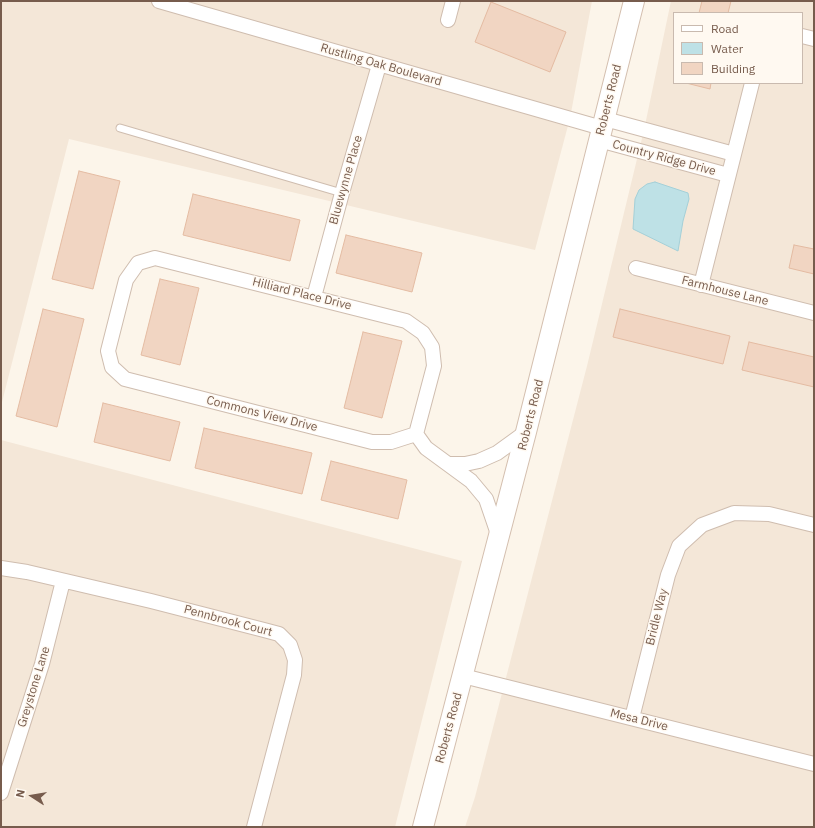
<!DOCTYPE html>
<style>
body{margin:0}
#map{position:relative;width:815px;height:828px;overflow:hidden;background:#fcf5ea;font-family:"IBM Plex Sans",sans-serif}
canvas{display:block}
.frame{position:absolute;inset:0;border:2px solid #775c4d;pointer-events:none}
.legend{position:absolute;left:673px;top:12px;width:130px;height:72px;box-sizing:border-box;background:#fff9f1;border:1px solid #c9baaf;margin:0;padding:5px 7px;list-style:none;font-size:12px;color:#775c4d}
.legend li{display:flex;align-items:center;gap:8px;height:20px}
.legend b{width:20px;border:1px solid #c9baaf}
.north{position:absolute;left:12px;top:776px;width:40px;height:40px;-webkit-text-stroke:3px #fff9f1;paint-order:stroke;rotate:282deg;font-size:11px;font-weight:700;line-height:16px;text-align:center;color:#775c4d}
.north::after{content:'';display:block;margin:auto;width:14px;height:18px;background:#775c4d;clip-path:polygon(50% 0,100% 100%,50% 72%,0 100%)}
</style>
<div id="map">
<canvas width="815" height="828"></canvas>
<div class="frame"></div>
<ul class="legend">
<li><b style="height:5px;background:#fff"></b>Road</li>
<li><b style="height:11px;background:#bee1e6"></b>Water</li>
<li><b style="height:11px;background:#f1d5c2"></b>Building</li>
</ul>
<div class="north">N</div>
</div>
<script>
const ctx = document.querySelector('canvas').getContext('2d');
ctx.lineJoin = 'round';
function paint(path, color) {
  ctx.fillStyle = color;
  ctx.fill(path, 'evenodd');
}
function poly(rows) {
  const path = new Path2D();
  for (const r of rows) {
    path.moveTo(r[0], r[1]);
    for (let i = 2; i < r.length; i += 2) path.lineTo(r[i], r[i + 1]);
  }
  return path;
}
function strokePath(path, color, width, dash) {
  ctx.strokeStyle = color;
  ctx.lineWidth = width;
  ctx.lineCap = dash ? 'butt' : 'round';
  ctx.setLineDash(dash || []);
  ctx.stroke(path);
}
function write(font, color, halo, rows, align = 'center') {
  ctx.font = font + ' "IBM Plex Sans",sans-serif';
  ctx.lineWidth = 3;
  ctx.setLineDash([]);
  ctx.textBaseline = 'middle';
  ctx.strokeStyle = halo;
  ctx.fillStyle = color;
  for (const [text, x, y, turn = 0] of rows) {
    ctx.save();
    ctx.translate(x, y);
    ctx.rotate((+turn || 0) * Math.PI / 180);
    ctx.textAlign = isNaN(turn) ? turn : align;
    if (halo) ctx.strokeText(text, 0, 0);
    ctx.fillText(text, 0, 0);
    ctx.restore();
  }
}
paint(poly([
 [1,1,592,1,570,118,535,250,69,139,1,406],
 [671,1,814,1,814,827,465,827,475,797,587,366,644,130],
 [674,13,802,13,802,83,674,83],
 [1,440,462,561,395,827,1,827]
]), '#f4e7d8');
const water = poly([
 [655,182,688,193,689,199,683,221,678,251,633,229,635,199,639,190,647,184,655,182]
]);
paint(water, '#bee1e6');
strokePath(water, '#a4d0d8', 1);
const building = poly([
 [702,1,731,1,728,13,699,13,702,1],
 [491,2,566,32,550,72,475,42,491,2],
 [686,83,711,83,710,89,686,83],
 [79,171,120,181,93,289,52,279,79,171],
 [193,194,300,220,290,261,183,235,193,194],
 [346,235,422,253,412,292,336,273,346,235],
 [794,245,814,249,814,274,789,268,794,245],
 [160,279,199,288,180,365,141,355,160,279],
 [43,309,84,319,57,427,16,416,43,309],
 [620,309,730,336,723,364,613,337,620,309],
 [363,332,402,341,382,418,344,408,363,332],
 [749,342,814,357,814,387,742,370,749,342],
 [103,403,180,422,170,461,94,442,103,403],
 [204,428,312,453,302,494,195,468,204,428],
 [331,461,407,480,398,519,321,500,331,461]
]);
paint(building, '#f1d5c2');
strokePath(building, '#e4bba2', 1);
const service = poly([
 [120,128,342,193]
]);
const minor = poly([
 [159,1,602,128],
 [448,20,453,1],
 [802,36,814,39],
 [605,119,734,154],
 [599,140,728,175],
 [636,268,814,313],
 [701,285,752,83],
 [314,297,342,193,379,65],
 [416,434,391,442,372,442,125,379,112,367,108,351,126,280,138,263,155,258,406,321,423,333,432,347,434,366,416,434,426,448,471,481,486,499,499,537],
 [449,464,465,464,479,461,497,453,526,432],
 [1,568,27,572,151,601,264,630,279,634,290,645,295,660,294,675,254,827],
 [463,676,814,764],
 [632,718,668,575,679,546,702,525,734,513,769,514,814,525],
 [1,793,42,664,63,581]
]);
const secondary = poly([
 [423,827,526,432,634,1]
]);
strokePath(service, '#cfbdaf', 9);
strokePath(minor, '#cfbdaf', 16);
strokePath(secondary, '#d4bfaf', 22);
strokePath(service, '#fff', 7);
strokePath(minor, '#fff', 14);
strokePath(secondary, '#fff', 20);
write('12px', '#775c4d', '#fff9f1', [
 ["Rustling Oak Boulevard",381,65,16],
 ["Roberts Road",609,100,-76],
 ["Country Ridge Drive",664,158,15],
 ["Bluewynne Place",346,180,-74],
 ["Farmhouse Lane",725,291,14],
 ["Hilliard Place Drive",302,294,14],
 ["Commons View Drive",262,414,14],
 ["Roberts Road",531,415,-76],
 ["Bridle Way",657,617,-76],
 ["Pennbrook Court",228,621,15],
 ["Greystone Lane",34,687,-73],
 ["Mesa Drive",639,720,14],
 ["Roberts Road",449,728,-75]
]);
</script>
